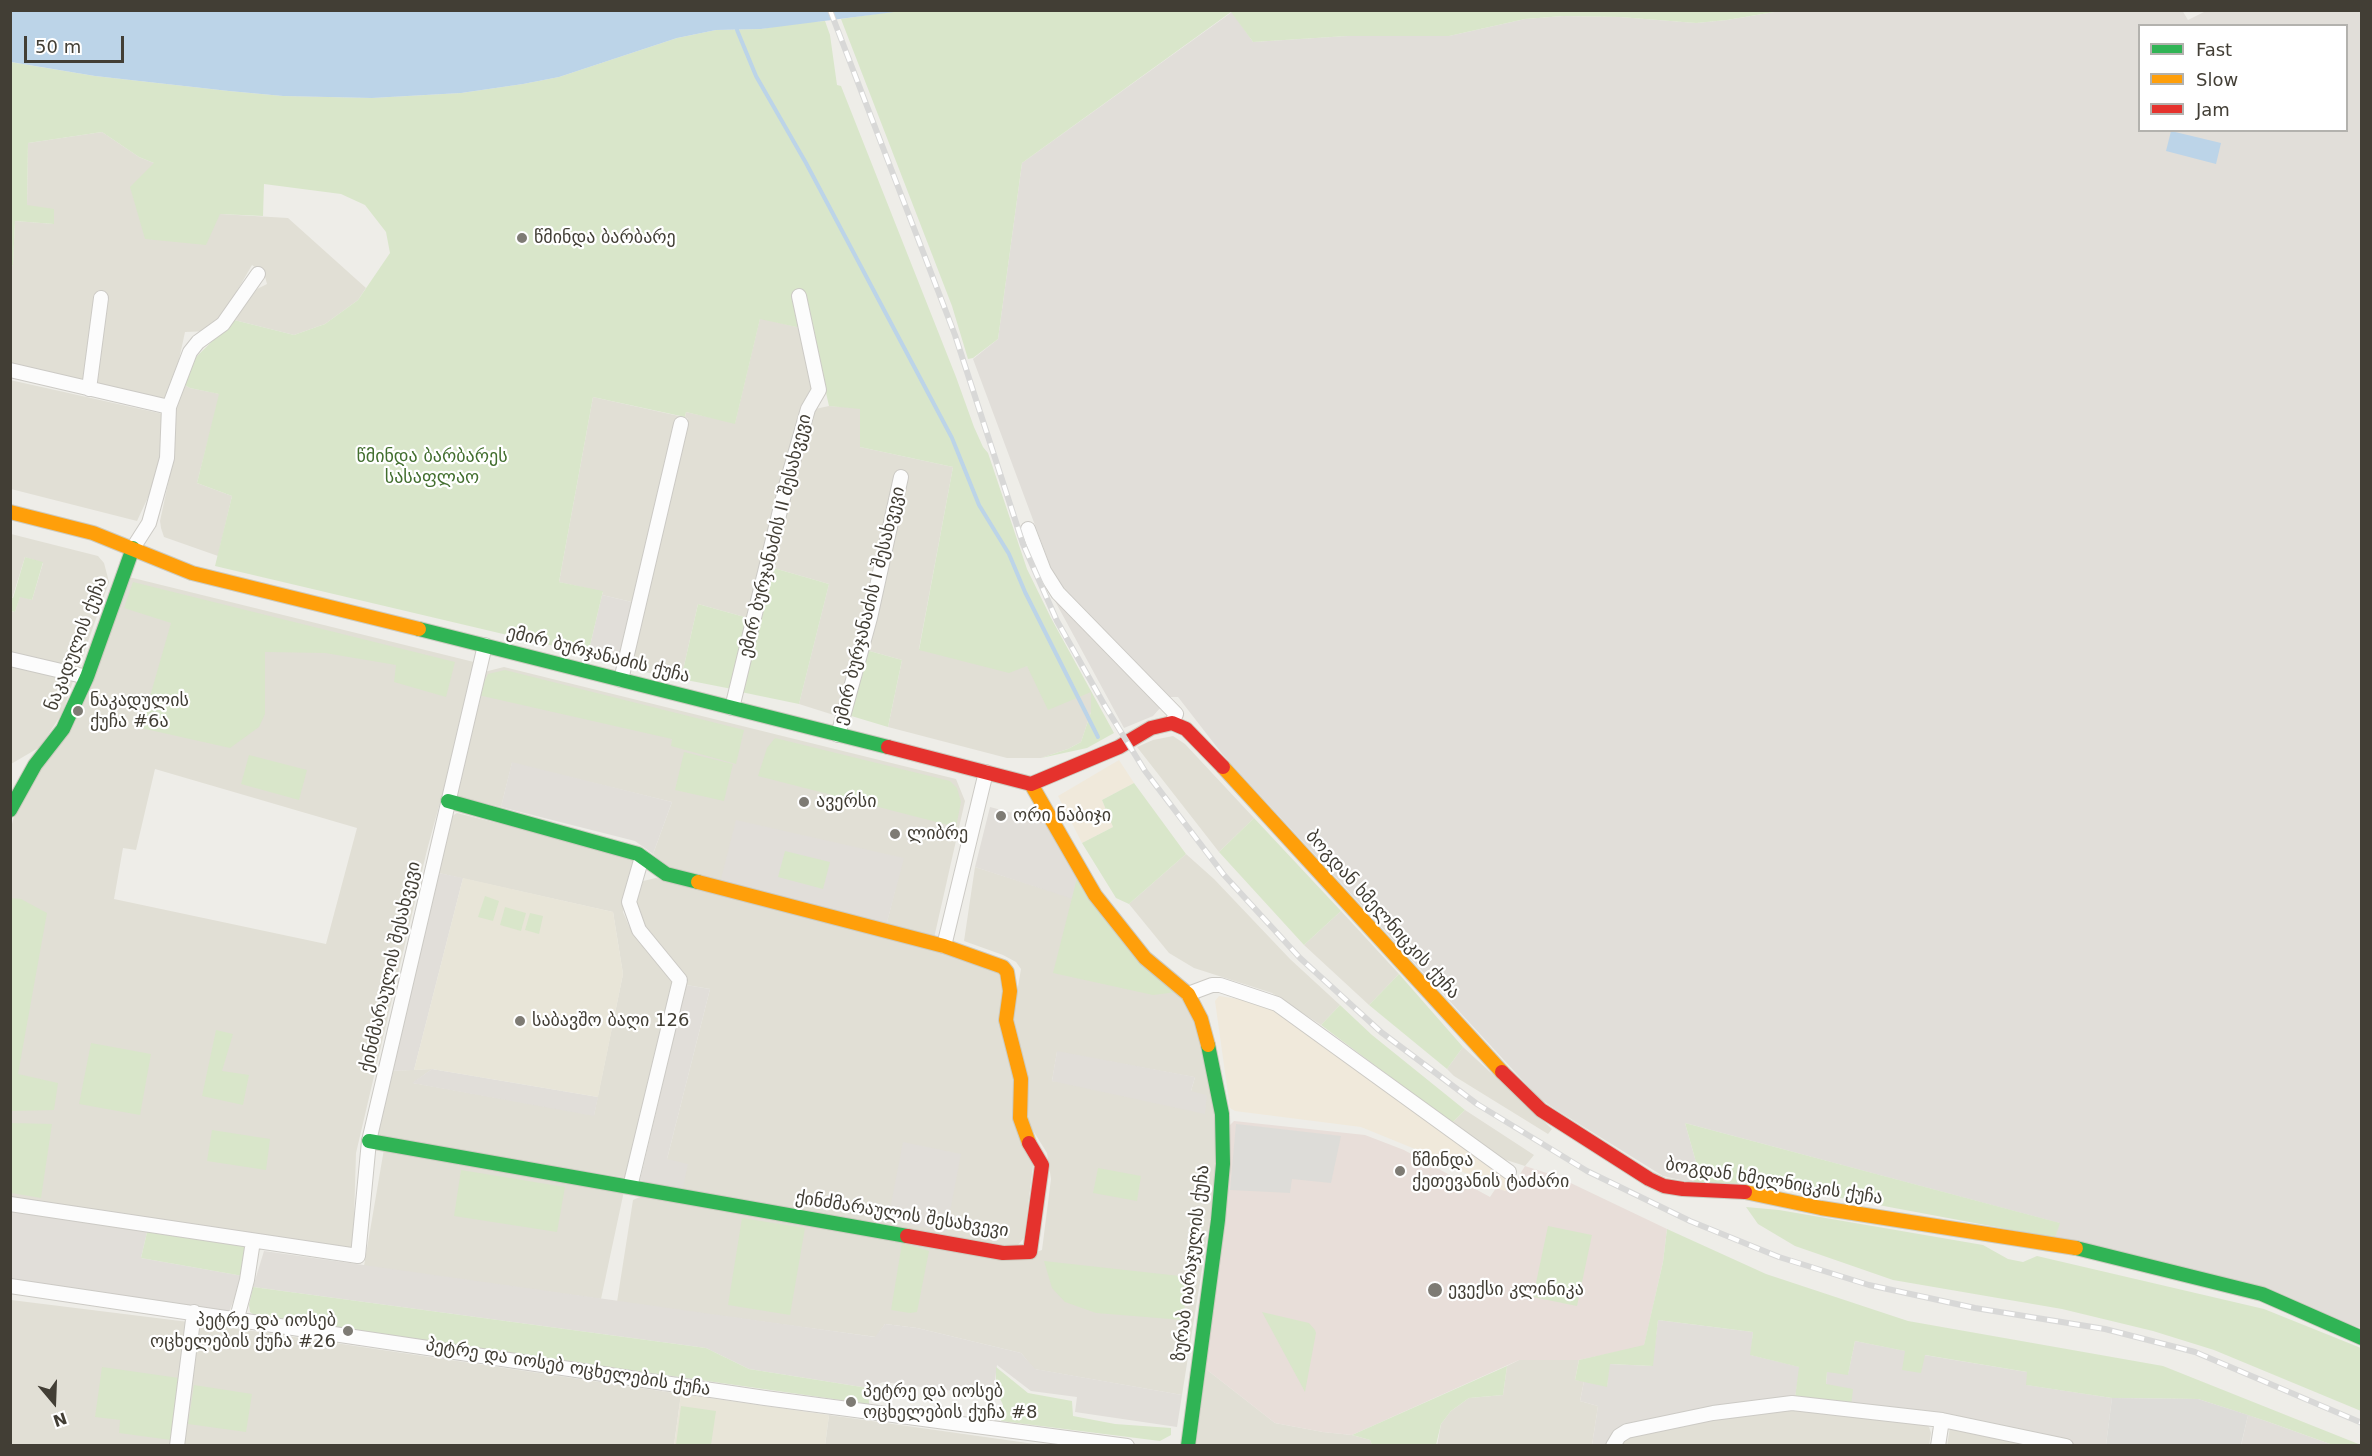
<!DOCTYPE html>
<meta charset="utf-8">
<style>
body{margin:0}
#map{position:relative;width:2372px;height:1456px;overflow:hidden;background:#eeede8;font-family:"DejaVu Sans",sans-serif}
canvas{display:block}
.frame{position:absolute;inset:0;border:12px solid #423e35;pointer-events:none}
.legend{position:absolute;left:2138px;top:24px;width:210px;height:108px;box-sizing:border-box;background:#fff;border:2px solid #b3b2ae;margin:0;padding:8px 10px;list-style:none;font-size:18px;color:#423e35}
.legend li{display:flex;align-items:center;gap:12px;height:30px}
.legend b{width:30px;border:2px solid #b3b2ae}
.north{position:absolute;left:24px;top:1372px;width:60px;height:60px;-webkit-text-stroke:4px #fff;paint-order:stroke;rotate:161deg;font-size:16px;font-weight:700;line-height:24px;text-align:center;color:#423e35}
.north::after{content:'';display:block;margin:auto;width:21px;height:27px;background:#423e35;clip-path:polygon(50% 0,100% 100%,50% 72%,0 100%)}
.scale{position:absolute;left:24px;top:36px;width:100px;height:27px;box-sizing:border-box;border:3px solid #423e35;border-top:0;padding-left:8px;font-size:18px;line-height:21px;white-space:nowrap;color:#423e35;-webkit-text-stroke:4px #fff;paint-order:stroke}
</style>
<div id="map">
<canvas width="2372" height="1456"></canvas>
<div class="frame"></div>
<ul class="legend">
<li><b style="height:8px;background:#30b455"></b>Fast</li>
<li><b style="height:8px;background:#ff9f0a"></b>Slow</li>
<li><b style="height:8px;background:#e5322d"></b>Jam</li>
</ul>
<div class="north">N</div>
<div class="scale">50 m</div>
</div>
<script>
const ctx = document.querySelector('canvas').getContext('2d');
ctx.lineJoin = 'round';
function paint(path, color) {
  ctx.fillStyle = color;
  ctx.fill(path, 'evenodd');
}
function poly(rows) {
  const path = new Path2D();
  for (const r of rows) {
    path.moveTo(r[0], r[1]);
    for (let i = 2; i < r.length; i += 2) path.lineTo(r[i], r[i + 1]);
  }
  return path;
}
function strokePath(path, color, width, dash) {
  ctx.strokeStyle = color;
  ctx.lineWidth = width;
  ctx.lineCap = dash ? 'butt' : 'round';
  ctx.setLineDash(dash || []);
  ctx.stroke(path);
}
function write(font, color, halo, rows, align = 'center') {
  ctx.font = font + ' "DejaVu Sans","Noto Sans Georgian",sans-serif';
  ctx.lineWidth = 4.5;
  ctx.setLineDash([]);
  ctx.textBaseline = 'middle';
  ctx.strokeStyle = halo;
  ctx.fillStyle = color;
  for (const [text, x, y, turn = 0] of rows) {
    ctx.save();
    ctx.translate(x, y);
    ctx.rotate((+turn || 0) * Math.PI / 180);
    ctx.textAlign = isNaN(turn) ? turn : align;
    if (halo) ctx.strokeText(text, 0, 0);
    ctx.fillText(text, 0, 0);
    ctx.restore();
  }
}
paint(poly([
 [102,132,139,157,154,163,220,214,288,218,366,288,358,300,325,324,294,335,234,320,257,289,267,284,264,273,252,265,225,312,210,331,185,332,173,387,166,398,157,401,11,365,10,266,13,265,15,221,54,224,27,205,28,143],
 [760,318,801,328,812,387,801,406,748,618,698,604,681,679,634,670,631,662,688,419,685,417,686,412,735,423],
 [10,380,163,414,161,459,150,493,137,521,11,489],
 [181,383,190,388,220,394,197,483,232,496,218,556,164,537,161,528,160,521,174,456,169,407],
 [593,397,679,416,632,602,602,595,603,592,559,582],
 [829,406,861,408,860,447,953,467,919,649,1027,666,1091,691,1091,712,1081,742,1068,749,1041,758,1007,758,888,727,902,660,866,650,864,624,837,716,799,704,829,584,770,567,815,409],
 [11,534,98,556,104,563,109,582,78,670,11,652,10,611,15,612,20,596,32,600,43,563,25,557,12,599,11,598],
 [129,577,478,663,427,850,356,1153,353,1252,11,1199,11,828,17,805],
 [155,769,357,828,326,944,114,899,123,848,136,850],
 [11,663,74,678,63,712,40,747,11,764],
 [504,667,956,779,965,801,934,938,886,926,903,858,720,883,669,870,653,854,672,802,512,763,501,807,453,795,484,672],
 [1173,736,1185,744,1254,818,1219,852,1137,747,1153,740],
 [457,813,635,858,623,912,629,926,675,977,628,1178,383,1139,378,1132,389,1071,432,1069,413,1083,594,1115,623,974,613,912,434,872,446,820],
 [1186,854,1214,879,1290,959,1340,1005,1321,1025,1272,993,1194,968,1169,953,1129,904],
 [975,867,1076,899,1192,1004,1218,1113,1215,1187,1182,1395,1034,1369,1021,1353,917,1328,885,1324,876,1337,617,1302,633,1200,642,1196,1019,1258,1042,1250,1051,1179,1047,1153,1029,1124,1012,1023,1021,969,1016,962,1003,955,964,941],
 [1057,1052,1194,1077,1195,1077,1191,1091,1052,1081],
 [656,878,947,952,999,973,1033,1166,1024,1238,1016,1247,682,1192,667,1159,710,989,686,985,678,969,637,917,637,901,643,881],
 [1341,911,1399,974,1369,1005,1304,945],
 [1463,1047,1552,1129,1548,1134,1454,1076,1447,1069],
 [1465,1110,1534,1155,1525,1166,1497,1157,1452,1123],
 [384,1149,624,1191,601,1299,364,1266],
 [11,1300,213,1325,681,1394,674,1445,11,1446],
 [1519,1360,1579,1360,1575,1380,1584,1381,1580,1401,1598,1406,1592,1445,1437,1446,1441,1424,1451,1411,1469,1398,1503,1395,1507,1366],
 [1206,1369,1275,1423,1323,1432,1352,1435,1370,1440,1372,1445,1196,1446],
 [1781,1407,1923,1422,1929,1427,1931,1433,1929,1446,1618,1446,1630,1435],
 [829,1415,1042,1445,825,1446],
 [1950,1427,2049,1446,1947,1446]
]), '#e1dfd5');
paint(poly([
 [1119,760,1134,783,1102,800,1113,827,1082,843,1058,796],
 [1219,996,1245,1000,1276,1011,1514,1184,1505,1192,1415,1149,1361,1127,1235,1111,1230,1108,1215,1001]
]), '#f0e9db');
paint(poly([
 [2182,10,2188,20,2206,11,2361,11,2361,1328,2055,1238,2059,1223,1685,1123,1696,1162,1694,1183,1663,1176,1555,1109,1538,1097,1223,755,1178,697,1170,697,1153,716,1124,728,1049,590,1048,560,973,359,998,339,1022,163,1232,12,1253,42,1347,36,1449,36,1525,19,1563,16,1620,17,1696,23,1727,20,1780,11],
 [2140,26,2346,26,2346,130,2140,130],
 [602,595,632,602,619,662,588,654],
 [512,762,672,802,653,854,635,841,501,807],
 [990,807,1043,821,1086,887,1076,900,975,867],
 [736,820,904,858,886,926,720,883],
 [434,872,463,878,414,1070,389,1071],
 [686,985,710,989,667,1159,688,1164,682,1192,640,1180],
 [1057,1051,1195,1077,1191,1091,1207,1095,1205,1114,1052,1081],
 [432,1069,598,1097,594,1116,412,1083],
 [903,1142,961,1154,946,1232,888,1220],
 [10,1210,148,1228,141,1258,243,1276,229,1312,11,1279],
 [264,1251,875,1337,885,1324,917,1328,1021,1353,1035,1369,1182,1395,1177,1427,1075,1412,1077,1397,1031,1391,997,1365,993,1396,883,1382,868,1388,749,1369,706,1348,253,1287],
 [1658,1320,1753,1332,1751,1355,1800,1367,1795,1398,1641,1425,1610,1445,1592,1445,1598,1406,1580,1401,1584,1381,1607,1386,1609,1364,1652,1366],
 [1855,1341,1906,1351,1903,1370,1924,1355,2027,1372,2027,1385,2112,1398,2106,1445,2071,1445,1851,1407,1826,1385,1827,1371,1848,1374],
 [2248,1415,2266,1421,2333,1445,2241,1446]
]), '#e1ded9');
paint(poly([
 [463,878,613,912,623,974,598,1097,432,1069,414,1070],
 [681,1394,829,1415,825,1445,674,1446]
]), '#e8e5d8');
paint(poly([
 [1234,1121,1365,1135,1404,1150,1490,1197,1496,1188,1505,1191,1514,1184,1525,1166,1556,1176,1667,1229,1663,1262,1644,1346,1579,1360,1519,1360,1352,1435,1323,1432,1275,1423,1206,1369,1230,1125]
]), '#e8ded9');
paint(poly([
 [902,10,1867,11,1780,11,1727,20,1696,23,1620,17,1563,16,1525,19,1449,36,1347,36,1253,42,1231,12,1022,163,998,339,973,358,968,359,952,306,841,19],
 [825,21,830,35,837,85,841,86,956,377,974,427,983,447,988,453,1027,569,1051,618,1114,733,1087,748,1041,758,1068,749,1081,742,1091,712,1091,692,1048,710,1027,666,1009,673,919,650,953,467,860,447,860,409,829,406,808,313,801,328,760,319,735,424,686,412,685,417,593,397,559,582,603,591,588,654,215,566,232,496,197,483,219,394,190,388,181,383,196,357,234,320,294,335,325,324,358,300,390,253,386,232,365,205,341,194,264,184,263,216,220,214,206,245,145,239,130,187,154,163,139,157,102,132,28,143,27,205,54,209,54,224,15,221,13,265,11,266,10,62,95,76,229,91,283,96,372,98,461,93,523,84,559,77,677,38,716,30,761,29,796,23],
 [25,557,43,562,32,600,20,597,15,612,11,611,11,598,13,598],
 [770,567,829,584,799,704,741,692],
 [133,582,455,662,446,697,394,682,396,665,325,653,265,652,265,714,259,727,230,748,141,728,171,623,124,608],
 [698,604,748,618,732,689,681,679],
 [866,650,902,660,888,727,848,715],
 [505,670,744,730,736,764,671,746,672,739,478,695,488,674],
 [775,738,950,781,957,788,961,802,956,827,758,776,767,748],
 [684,752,733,764,724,801,675,790],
 [249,755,307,770,299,800,241,784],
 [1134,783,1186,854,1129,904,1116,898,1082,843,1113,827,1102,800],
 [1254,818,1341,911,1304,945,1219,852],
 [785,851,830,862,823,889,778,877],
 [1077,878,1177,992,1153,995,1053,973],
 [485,896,499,901,493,921,478,917],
 [10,898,21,899,47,913,18,1074,58,1083,54,1110,11,1111],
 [505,907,526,913,521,931,500,925],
 [530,913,543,916,539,934,525,930],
 [1399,974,1463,1047,1447,1069,1369,1005],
 [1340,1005,1372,1035,1465,1110,1452,1123,1321,1025],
 [216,1030,233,1034,222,1071,249,1075,243,1105,202,1096],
 [91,1043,151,1054,140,1115,79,1104],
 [11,1123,52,1124,41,1198,11,1193],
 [1685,1123,2060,1223,2055,1238,1766,1184,1694,1183,1696,1162],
 [212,1130,270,1139,266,1170,207,1161],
 [1098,1168,1141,1176,1137,1201,1093,1193],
 [461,1170,565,1187,557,1232,454,1216],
 [1746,1207,1779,1210,1983,1245,2008,1259,2023,1262,2037,1256,2264,1309,2361,1348,2361,1411,2214,1350,2153,1331,2062,1309,1893,1280,1795,1246,1758,1224],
 [742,1218,805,1228,790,1315,728,1305],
 [1548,1226,1592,1235,1577,1306,1533,1297],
 [148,1228,248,1245,243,1276,141,1258],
 [1667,1229,1766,1274,1908,1321,2163,1366,2361,1445,2333,1445,2266,1421,2198,1399,2112,1398,2026,1385,2027,1372,1925,1355,1921,1373,1902,1370,1905,1351,1855,1341,1848,1375,1827,1372,1826,1384,1853,1389,1851,1407,1795,1398,1799,1367,1750,1355,1753,1332,1658,1320,1653,1366,1610,1364,1607,1387,1575,1380,1579,1360,1644,1345,1663,1262],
 [902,1243,929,1251,917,1312,910,1313,891,1310],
 [1044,1261,1189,1277,1183,1320,1096,1313,1065,1302,1052,1288],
 [253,1287,706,1348,749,1369,868,1388,869,1404,257,1317,250,1312,249,1305],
 [1262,1312,1309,1323,1315,1330,1316,1333,1305,1392],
 [1507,1366,1503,1395,1469,1398,1451,1411,1441,1424,1436,1445,1372,1445,1370,1440,1352,1435],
 [102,1367,179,1378,171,1440,119,1433,120,1420,95,1417],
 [996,1367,1028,1393,1072,1401,1073,1416,1115,1424,1171,1428,1171,1435,1160,1441,1001,1421,1003,1405,996,1390],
 [194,1385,252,1394,246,1432,188,1424],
 [681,1406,716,1411,711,1445,676,1445]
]), '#d9e6ca');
paint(poly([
 [1236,1124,1341,1136,1331,1183,1292,1179,1290,1193,1230,1190],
 [2112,1398,2198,1399,2248,1415,2241,1445,2106,1445]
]), '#dddcd8');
paint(poly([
 [10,11,11,10,902,11,761,29,716,30,677,38,559,77,523,84,461,93,372,98,283,96,229,91,95,76,11,62],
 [2171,131,2221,143,2216,164,2166,151]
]), '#bcd4e8');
strokePath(poly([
 [737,30,756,76,806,163,952,438,979,505,1009,554,1025,592,1098,737]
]), '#bcd4e8', 4);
const street = poly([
 [10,370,169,407],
 [89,389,101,298],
 [1028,529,1044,571,1058,593,1176,714,1172,723],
 [133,548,149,523,167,458,169,407,190,352,198,342,223,324,258,274],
 [10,659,87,677],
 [621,680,681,424],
 [732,708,786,486,808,409,819,390,799,296],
 [838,735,870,618,901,477],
 [944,946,986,772],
 [1188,994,1212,985,1220,985,1277,1004,1509,1172],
 [630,1187,680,980,639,930,629,902,642,857],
 [10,1204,358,1256,369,1141,485,645],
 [10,1286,765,1398,1127,1446],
 [237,1318,247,1280,253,1241],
 [177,1446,194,1312],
 [1613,1446,1619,1436,1627,1431,1713,1413,1792,1403,1942,1420,2066,1446],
 [1938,1446,1942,1420]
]);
const fast = poly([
 [419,629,888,747],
 [448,801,638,854,666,874,698,882],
 [10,810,35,765,63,729,87,677,133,548],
 [369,1141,907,1236],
 [2076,1248,2262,1294,2362,1338],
 [1188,1446,1218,1220,1223,1164,1222,1114,1208,1045]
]);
const slow = poly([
 [10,512,93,533,192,573,419,629],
 [1223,767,1502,1072],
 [1031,784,1095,895,1145,958,1188,994,1201,1019,1208,1045],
 [698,882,944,946,1003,967,1007,972,1010,991,1006,1020,1021,1079,1020,1118,1029,1143],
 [1745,1192,1821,1208,2076,1248]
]);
const jam = poly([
 [888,747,1031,784,1119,747,1151,728,1172,723,1186,729,1223,767],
 [1502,1072,1541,1110,1649,1179,1664,1186,1683,1189,1745,1192],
 [907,1236,1003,1253,1030,1252,1042,1165,1029,1143]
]);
strokePath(street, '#cccac5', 16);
strokePath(fast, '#cccabf', 16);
strokePath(slow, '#cccabf', 16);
strokePath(jam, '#cccabf', 16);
strokePath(street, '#fcfcfc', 14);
strokePath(fast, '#30b455', 14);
strokePath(slow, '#ff9f0a', 14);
strokePath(jam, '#e5322d', 14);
const rail = poly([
 [830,10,955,335,1023,544,1057,621,1105,706,1145,771,1224,875,1300,958,1381,1032,1477,1104,1587,1171,1690,1221,1779,1257,1869,1285,1975,1308,2105,1329,2195,1352,2362,1423]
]);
strokePath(rail, '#d8d8d7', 6);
strokePath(rail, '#fff', 4, [11]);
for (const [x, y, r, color] of [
 [522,238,6,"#7e7b74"],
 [78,711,6,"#7e7b74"],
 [804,802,6,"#7e7b74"],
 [1001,816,6,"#7e7b74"],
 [895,834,6,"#7e7b74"],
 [520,1021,6,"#7e7b74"],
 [1400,1171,6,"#7e7b74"],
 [1435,1290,8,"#7e7b74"],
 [348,1331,6,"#7e7b74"],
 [851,1402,6,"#7e7b74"]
]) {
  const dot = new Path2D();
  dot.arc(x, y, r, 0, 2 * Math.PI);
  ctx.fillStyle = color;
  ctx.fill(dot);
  strokePath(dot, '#fff', 2);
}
write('18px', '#423e35', '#fff', [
 ["წმინდა ბარბარე",534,238],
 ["ნაკადულის",90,701],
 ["ქუჩა #6ა",90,722],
 ["ავერსი",816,802],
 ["ორი ნაბიჯი",1013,816],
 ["ლიბრე",907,834],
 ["საბავშო ბაღი 126",532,1021],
 ["წმინდა",1412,1161],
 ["ქეთევანის ტაძარი",1412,1182],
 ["ევექსი კლინიკა",1448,1290],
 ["პეტრე და იოსებ",336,1321,"right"],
 ["ოცხელების ქუჩა #26",336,1342,"right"],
 ["პეტრე და იოსებ",863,1392],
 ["ოცხელების ქუჩა #8",863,1413]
], 'left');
write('18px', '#426e2e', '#fff', [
 ["წმინდა ბარბარეს",432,457],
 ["სასაფლაო",432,478]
]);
write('18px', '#423e35', '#fff', [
 ["ემირ ბურჯანაძის II შესახვევი",776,536,-76],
 ["ემირ ბურჯანაძის I შესახვევი",870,606,-76],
 ["ნაკადულის ქუჩა",77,644,-69],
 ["ემირ ბურჯანაძის ქუჩა",598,655,14],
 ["ბოგდან ხმელნიცკის ქუჩა",1382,915,48],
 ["ქინძმარაულის შესახვევი",391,967,-77],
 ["ბოგდან ხმელნიცკის ქუჩა",1774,1182,9],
 ["ქინძმარაულის შესახვევი",902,1215,9],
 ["ზურაბ იარაჯულის ქუჩა",1192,1263,-83],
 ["პეტრე და იოსებ ოცხელების ქუჩა",568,1368,9]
]);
</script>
